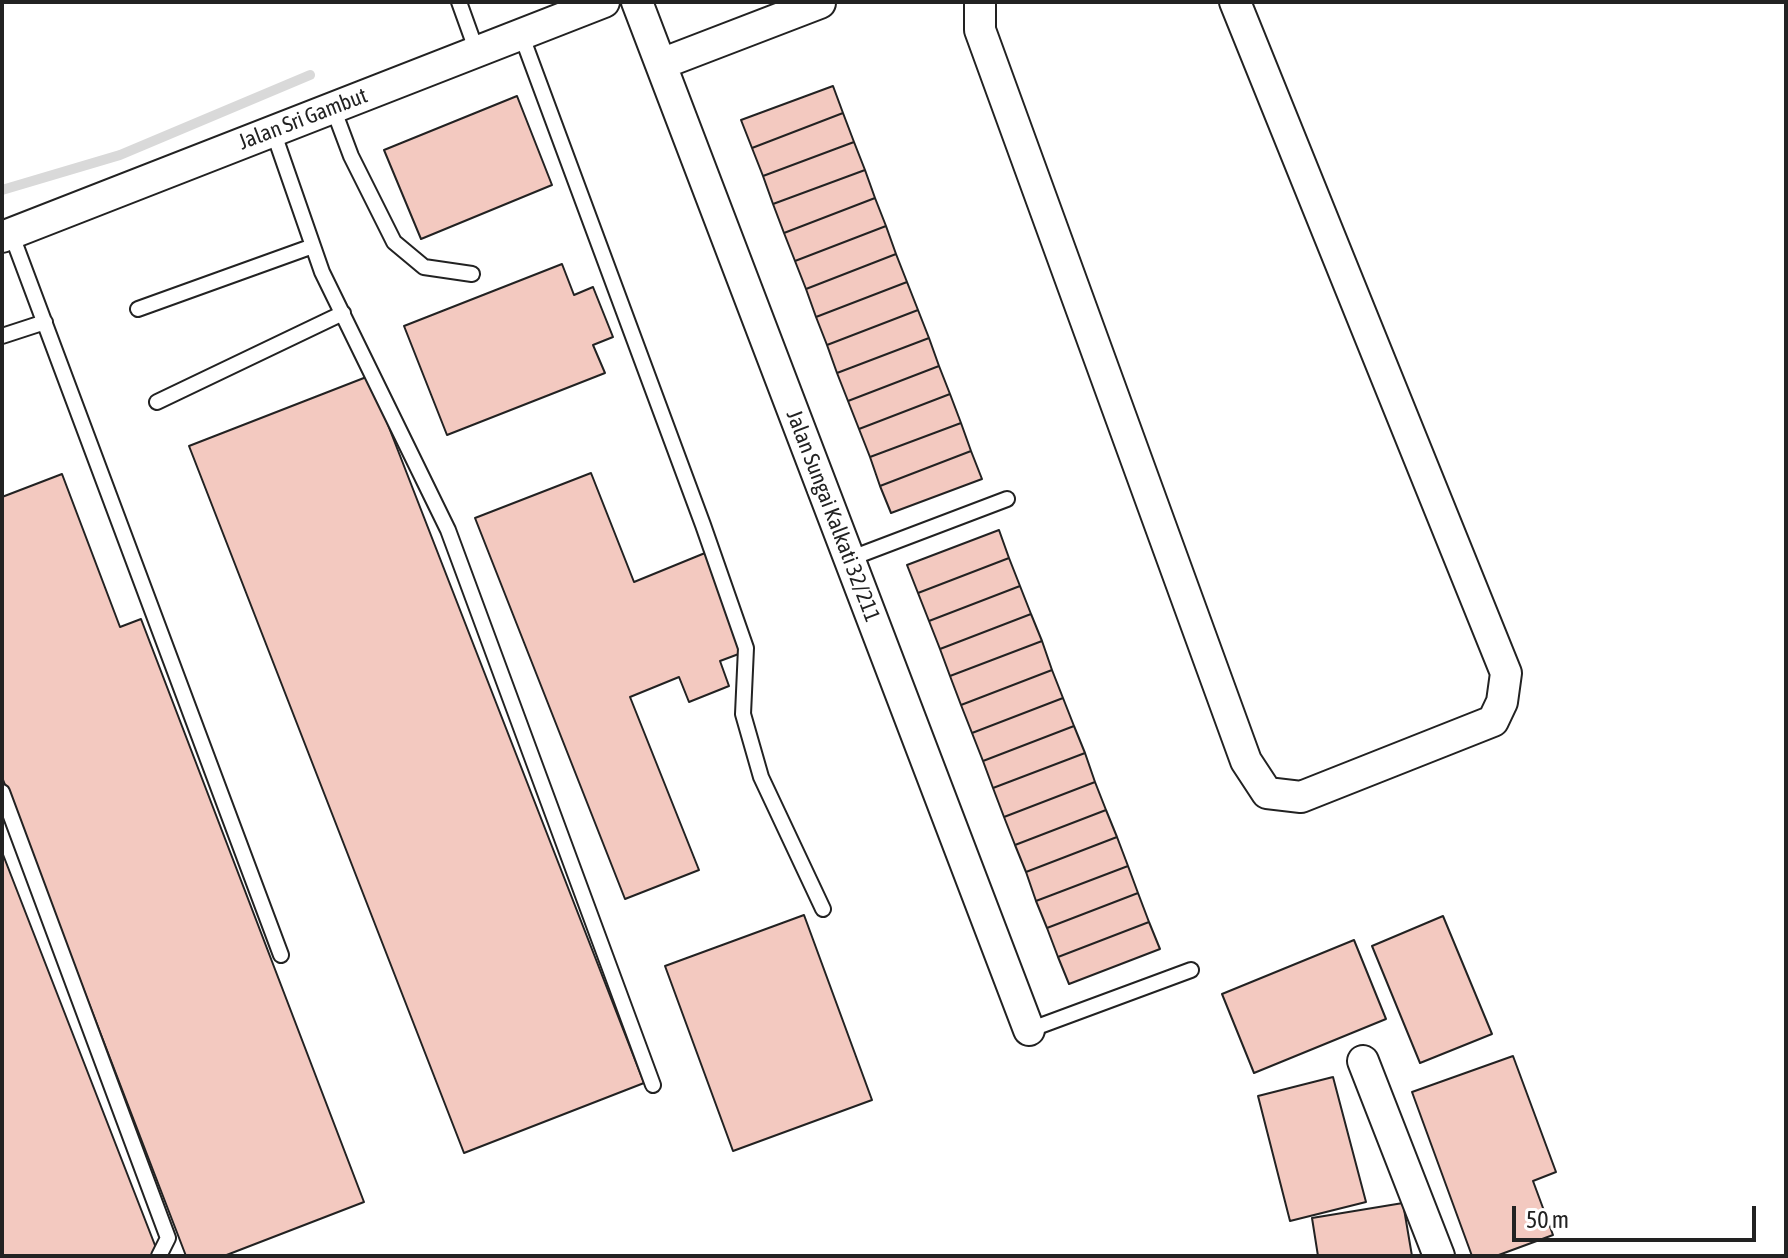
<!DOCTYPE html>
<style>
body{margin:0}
#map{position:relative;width:1788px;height:1258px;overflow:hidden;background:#fff;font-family:"Asap Condensed",sans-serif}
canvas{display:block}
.frame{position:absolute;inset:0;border:4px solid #222;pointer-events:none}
.scale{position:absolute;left:1512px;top:1206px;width:244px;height:36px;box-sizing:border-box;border:4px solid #222;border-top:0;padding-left:10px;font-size:24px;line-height:28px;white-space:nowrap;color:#222;-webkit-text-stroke:6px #fff;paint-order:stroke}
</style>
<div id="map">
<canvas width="1788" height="1258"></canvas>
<div class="frame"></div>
<div class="scale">50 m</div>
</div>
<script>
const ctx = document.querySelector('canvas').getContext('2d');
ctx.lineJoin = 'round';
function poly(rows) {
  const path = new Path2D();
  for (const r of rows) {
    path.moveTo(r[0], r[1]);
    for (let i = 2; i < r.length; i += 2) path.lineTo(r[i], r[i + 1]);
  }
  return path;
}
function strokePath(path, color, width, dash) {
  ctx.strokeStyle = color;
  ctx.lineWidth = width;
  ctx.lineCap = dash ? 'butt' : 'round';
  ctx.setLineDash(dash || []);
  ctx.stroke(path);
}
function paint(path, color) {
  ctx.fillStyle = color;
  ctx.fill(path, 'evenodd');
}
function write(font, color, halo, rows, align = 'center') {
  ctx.font = font + ' "Asap Condensed",sans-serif';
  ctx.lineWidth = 6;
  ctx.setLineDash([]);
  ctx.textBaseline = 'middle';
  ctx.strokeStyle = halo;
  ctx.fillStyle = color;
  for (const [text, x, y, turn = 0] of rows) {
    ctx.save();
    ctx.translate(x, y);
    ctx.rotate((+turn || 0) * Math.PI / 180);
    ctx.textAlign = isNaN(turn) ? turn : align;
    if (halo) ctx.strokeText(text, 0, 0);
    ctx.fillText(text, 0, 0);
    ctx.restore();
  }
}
strokePath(poly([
 [2,190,120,155,310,75]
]), '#d9d9d9', 10);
const building = poly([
 [833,86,843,113,752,148,741,120,833,86],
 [517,96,552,185,421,239,384,150,517,96],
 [843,113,854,142,763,176,752,148,843,113],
 [854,142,865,170,773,204,763,176,854,142],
 [865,170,875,198,784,233,773,204,865,170],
 [875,198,886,226,795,261,784,233,875,198],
 [886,226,896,254,806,289,795,261,886,226],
 [896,254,907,282,816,317,806,289,896,254],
 [562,264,574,295,593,287,613,337,593,345,605,373,447,435,404,326,562,264],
 [907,282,918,310,827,345,816,317,907,282],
 [918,310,929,338,837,373,827,345,918,310],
 [929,338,939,366,848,401,837,373,929,338],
 [939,366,950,394,859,429,848,401,939,366],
 [369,376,644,1083,464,1153,189,446,369,376],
 [950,394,961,423,870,457,859,429,950,394],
 [961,423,971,451,880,486,870,457,961,423],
 [971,451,982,479,891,513,880,486,971,451],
 [591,473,634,582,705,553,744,652,720,661,729,686,689,702,679,677,630,697,699,870,625,899,475,518,591,473],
 [62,474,120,627,141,619,364,1202,224,1256,186,1256,2,777,2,497,62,474],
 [999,530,1009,558,918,593,907,565,999,530],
 [1009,558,1020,586,929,621,918,593,1009,558],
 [1020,586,1031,614,940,649,929,621,1020,586],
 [1031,614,1042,641,950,676,940,649,1031,614],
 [1042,641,1052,670,961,705,950,676,1042,641],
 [1052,670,1063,698,972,733,961,705,1052,670],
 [1063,698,1074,726,983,761,972,733,1063,698],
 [1074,726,1085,753,993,788,983,761,1074,726],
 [1085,753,1095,782,1004,817,993,788,1085,753],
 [1095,782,1106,810,1015,845,1004,817,1095,782],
 [1106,810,1117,837,1026,872,1015,845,1106,810],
 [1117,837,1128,866,1036,901,1026,872,1117,837],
 [2,852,158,1253,152,1256,2,1256,2,852],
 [1128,866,1138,893,1047,928,1036,901,1128,866],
 [1138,893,1149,922,1058,957,1047,928,1138,893],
 [804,915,872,1100,733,1151,665,966,804,915],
 [1443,916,1492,1034,1420,1063,1372,946,1443,916],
 [1149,922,1160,949,1069,984,1058,957,1149,922],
 [1354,940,1386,1019,1254,1073,1222,994,1354,940],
 [1513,1056,1556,1172,1533,1181,1553,1235,1496,1256,1472,1256,1412,1092,1513,1056],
 [1333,1077,1366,1202,1290,1221,1258,1096,1333,1077],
 [1403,1203,1412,1256,1318,1256,1312,1218,1403,1203]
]);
paint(building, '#f3c9c0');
strokePath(building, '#222', 2);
const service = poly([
 [459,2,477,52],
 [521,34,703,525,746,648,743,714,761,777,823,909],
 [333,108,351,156,394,242,424,267,472,274],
 [273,131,322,272,448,530,653,1085],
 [11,233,281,955],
 [138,309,313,246],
 [2,336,45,322],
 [157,402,343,313],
 [849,559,1007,499],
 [2,792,168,1238,159,1256],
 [1029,1030,1191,970]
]);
const minor = poly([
 [637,2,1029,1030],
 [980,2,980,30,1246,761,1267,793,1301,797,1493,721,1502,702,1506,673,1235,2],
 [661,64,820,3],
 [2,237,604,2],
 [1363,1061,1439,1256]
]);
strokePath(service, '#222', 18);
strokePath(minor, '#222', 34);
strokePath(service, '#fff', 14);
strokePath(minor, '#fff', 30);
write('22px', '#222', '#fff', [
 ["Jalan Sri Gambut",303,119,-21],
 ["Jalan Sungai Kalkati 32/211",833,516,69]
]);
</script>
